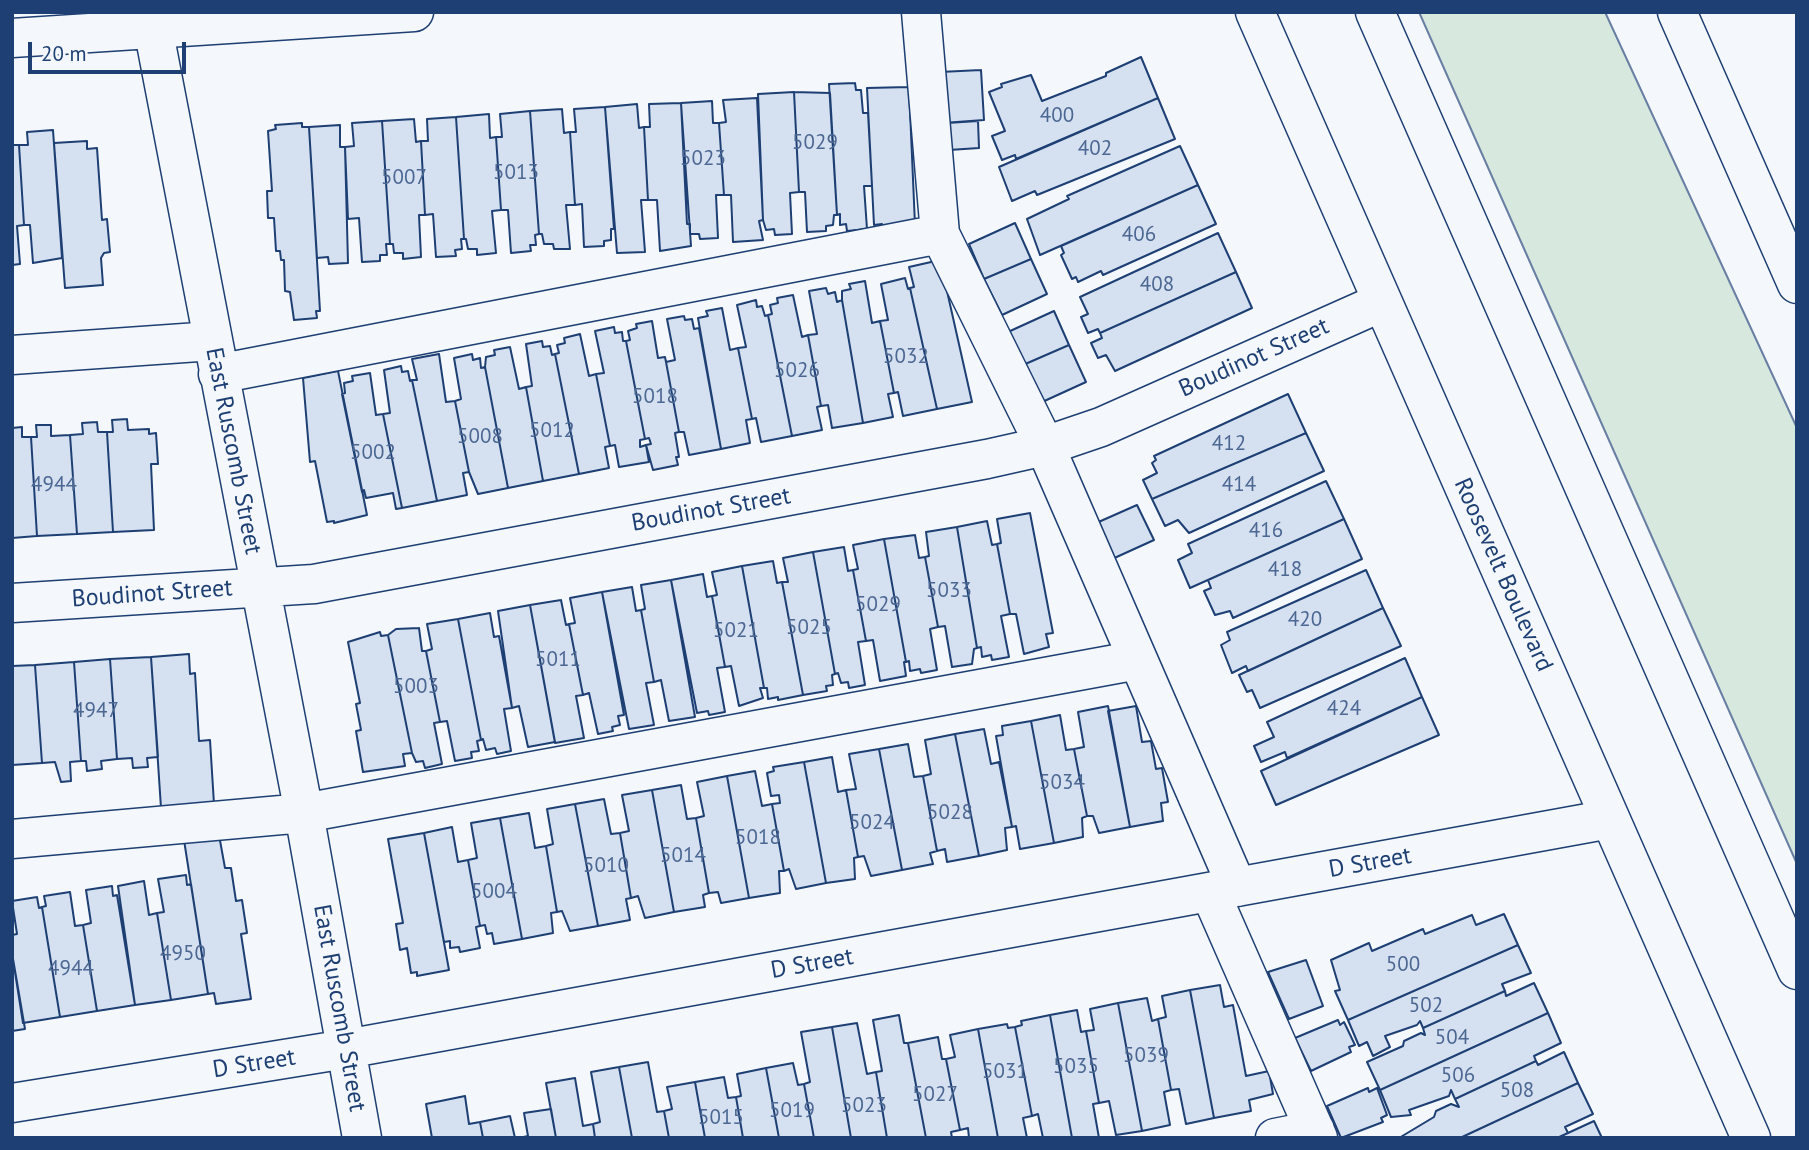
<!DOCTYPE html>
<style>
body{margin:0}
#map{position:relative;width:1809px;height:1150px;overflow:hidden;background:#f4f7fb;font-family:"PT Sans",sans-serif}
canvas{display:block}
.frame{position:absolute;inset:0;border:14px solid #1d3f73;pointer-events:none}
.scale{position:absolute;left:28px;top:42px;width:158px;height:32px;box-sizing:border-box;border:4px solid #1d3f73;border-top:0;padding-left:9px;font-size:21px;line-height:24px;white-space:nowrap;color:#1d3f73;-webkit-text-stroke:5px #f4f7fb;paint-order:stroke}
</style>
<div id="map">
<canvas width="1809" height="1150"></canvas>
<div class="frame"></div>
<div class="scale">20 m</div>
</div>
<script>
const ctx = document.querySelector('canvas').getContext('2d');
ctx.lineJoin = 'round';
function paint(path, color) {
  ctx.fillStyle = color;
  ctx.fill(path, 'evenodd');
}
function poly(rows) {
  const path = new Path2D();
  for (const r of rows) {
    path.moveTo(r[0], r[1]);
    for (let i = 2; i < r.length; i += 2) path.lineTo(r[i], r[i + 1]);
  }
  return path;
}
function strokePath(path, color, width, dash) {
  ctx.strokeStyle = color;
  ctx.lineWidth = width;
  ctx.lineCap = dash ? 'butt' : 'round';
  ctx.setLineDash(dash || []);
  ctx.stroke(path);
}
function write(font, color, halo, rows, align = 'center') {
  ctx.font = font + ' "PT Sans",sans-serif';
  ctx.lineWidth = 5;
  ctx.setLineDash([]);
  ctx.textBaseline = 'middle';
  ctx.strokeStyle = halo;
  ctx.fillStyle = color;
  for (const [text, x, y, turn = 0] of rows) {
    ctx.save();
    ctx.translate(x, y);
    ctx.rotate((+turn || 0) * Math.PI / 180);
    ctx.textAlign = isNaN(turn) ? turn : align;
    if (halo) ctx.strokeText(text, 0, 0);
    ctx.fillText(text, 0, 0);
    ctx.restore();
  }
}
const green = poly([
 [1419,12,1605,12,1797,428,1797,864,1419,12]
]);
paint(green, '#d7e8df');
strokePath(green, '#687fa3', 2);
const building = poly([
 [1141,57,1158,98,1016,159,1015,155,1002,160,992,136,1005,131,989,92,1002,87,1001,84,1031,75,1042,101,1106,76,1106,73,1141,57],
 [981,70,984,120,943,123,940,72,981,70],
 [855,83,856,90,861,90,863,113,868,113,872,186,864,186,867,229,847,231,846,224,840,225,840,214,837,215,829,84,855,83],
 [909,87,915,225,882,227,882,224,874,225,867,88,909,87],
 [794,92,799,192,790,193,792,234,775,235,774,229,766,230,763,220,758,94,794,92],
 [794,92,830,93,837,215,834,215,833,225,826,226,826,231,807,232,805,192,799,192,794,92],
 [757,98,763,220,759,221,763,240,733,242,731,195,724,195,719,123,726,122,723,100,757,98],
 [1158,98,1175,139,1037,195,1035,191,1012,201,999,167,1158,98],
 [712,101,713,123,719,123,724,195,716,195,718,238,700,239,699,234,690,234,690,224,687,224,681,103,712,101],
 [681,103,691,246,660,251,657,200,648,200,644,127,650,127,649,104,681,103],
 [637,104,639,128,644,127,648,200,641,200,645,252,617,253,605,107,637,104],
 [605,107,614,229,611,229,611,240,604,241,604,246,584,247,582,204,575,205,570,132,576,132,574,109,605,107],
 [562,109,564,133,570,132,575,205,566,205,570,249,554,249,553,244,544,244,542,234,539,234,530,111,562,109],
 [530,111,539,234,535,235,536,245,530,245,531,251,511,253,508,210,501,210,496,137,502,137,500,114,530,111],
 [489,114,490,138,496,137,501,210,492,211,496,253,477,255,477,249,468,249,466,239,464,239,456,117,489,114],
 [456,117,464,239,461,239,462,249,455,250,456,256,436,257,433,214,425,215,421,141,428,141,427,119,456,117],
 [414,119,416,142,421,141,425,215,419,215,421,257,403,259,403,253,394,253,393,244,390,244,382,121,414,119],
 [382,121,390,244,386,244,387,255,380,255,380,261,362,262,359,218,348,219,345,147,354,146,352,123,382,121],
 [978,121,979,148,949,150,947,123,978,121],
 [302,123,302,127,309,127,320,311,316,311,317,318,294,320,290,292,285,291,284,260,281,260,280,251,276,251,274,218,268,218,267,191,272,191,268,131,276,129,275,125,302,123],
 [340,125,340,147,345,147,348,263,329,264,328,257,317,258,309,127,340,125],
 [53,130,62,258,33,263,30,225,24,225,19,145,28,145,27,132,53,130],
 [87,141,87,149,97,148,102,220,107,219,110,252,104,253,101,258,103,285,65,288,54,143,87,141],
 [12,145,19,145,24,225,17,226,20,264,12,265,12,145],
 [1180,146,1198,185,1040,255,1027,219,1069,199,1067,196,1180,146],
 [1198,185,1216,224,1103,275,1101,271,1078,282,1076,277,1072,279,1061,255,1064,253,1061,246,1198,185],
 [1015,223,1031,259,984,279,969,244,1015,223],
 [1218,233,1236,272,1100,333,1098,329,1088,333,1081,317,1088,314,1080,297,1218,233],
 [1031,259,1047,294,1002,315,984,279,1031,259],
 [940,260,972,402,937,409,910,288,914,287,909,267,940,260],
 [1236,272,1252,308,1115,371,1106,355,1098,358,1091,343,1102,338,1100,333,1236,272],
 [905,278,908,289,910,288,937,409,903,416,898,392,894,393,880,321,888,320,881,284,905,278],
 [865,281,872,323,880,321,894,393,888,394,893,417,863,423,842,300,842,291,851,289,849,284,865,281],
 [826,288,828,294,835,292,837,302,842,300,863,423,832,428,828,405,821,406,808,335,817,334,809,291,826,288],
 [793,295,802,337,808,335,821,406,817,407,822,430,792,436,768,315,772,314,770,305,778,303,777,298,793,295],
 [756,300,757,307,762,306,765,316,768,315,792,436,761,442,756,418,752,419,738,348,746,347,737,305,756,300],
 [722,308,730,350,738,348,752,419,746,420,750,443,721,449,698,318,708,316,706,311,722,308],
 [1054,311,1069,345,1023,365,1008,332,1054,311],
 [684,316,685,320,692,319,694,329,699,328,721,449,689,455,684,432,679,432,666,362,675,360,667,319,684,316],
 [652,321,658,358,665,357,666,362,679,432,675,433,679,457,676,457,678,465,653,470,646,445,651,444,649,438,645,439,626,341,630,340,628,331,637,328,636,324,652,321],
 [614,327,615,333,622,332,623,341,626,341,645,439,640,440,640,447,646,445,649,462,619,467,615,445,610,446,596,374,604,373,595,331,614,327],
 [580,334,589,376,596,374,610,446,605,447,609,468,579,474,555,354,559,353,557,345,565,343,564,338,580,334],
 [542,341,543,347,550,346,552,355,555,354,579,474,543,481,526,387,532,386,526,344,542,341],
 [1069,345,1086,382,1040,403,1023,365,1069,345],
 [510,347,519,389,526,387,543,481,508,488,485,367,486,357,495,355,494,350,510,347],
 [439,354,446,402,455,401,469,472,463,473,467,495,437,501,412,380,417,380,412,359,439,354],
 [472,354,473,360,480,358,481,368,485,367,508,488,478,494,469,472,455,401,461,399,454,358,472,354],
 [401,366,402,372,408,371,410,381,412,380,437,501,402,508,383,414,390,413,384,370,401,366],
 [338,371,367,515,334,523,334,521,327,522,315,461,310,462,303,378,338,371],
 [370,373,376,415,383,414,402,508,396,509,393,493,366,498,364,490,362,492,342,394,345,393,344,383,353,381,352,376,370,373],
 [1288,394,1306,433,1152,499,1143,480,1157,473,1152,463,1156,460,1154,456,1288,394],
 [127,419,128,430,149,429,149,434,156,433,158,464,151,464,154,530,113,532,107,432,113,432,112,420,127,419],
 [97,422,98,432,107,432,113,532,77,534,70,435,83,434,82,423,97,422],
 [36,425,51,425,51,436,70,435,77,534,37,536,31,437,37,437,36,425],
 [22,427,22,437,31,437,37,536,12,538,12,428,22,427],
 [1306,433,1324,471,1189,533,1178,520,1165,526,1152,499,1306,433],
 [1326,481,1344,519,1190,588,1178,560,1192,553,1188,544,1326,481],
 [1137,505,1154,540,1110,560,1094,524,1137,505],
 [1030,513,1053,633,1046,634,1049,647,1024,654,1016,614,1010,614,997,544,1001,543,997,519,1030,513],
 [1344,519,1362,559,1233,618,1230,611,1215,615,1204,591,1211,588,1208,580,1344,519],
 [987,521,992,545,997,544,1010,614,1001,616,1009,657,992,660,991,655,982,657,981,647,977,648,957,527,987,521],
 [957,527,977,648,974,649,972,664,952,667,945,626,938,627,925,557,929,556,926,532,957,527],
 [915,535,919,558,925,557,938,627,930,629,937,670,921,673,920,669,910,671,909,661,906,662,884,539,915,535],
 [884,539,906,662,904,662,906,676,880,681,873,640,866,641,853,570,858,569,853,545,884,539],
 [844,547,848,571,853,570,866,641,858,642,865,685,849,688,848,682,841,683,838,673,835,674,813,552,844,547],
 [813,552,835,674,832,675,833,685,826,686,827,691,803,695,782,582,788,582,783,558,813,552],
 [773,561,777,583,782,582,803,695,778,700,778,697,768,699,767,688,764,688,742,566,773,561],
 [742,566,764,688,760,688,763,698,739,706,731,666,725,667,712,596,717,595,712,572,742,566],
 [1366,570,1383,608,1248,671,1246,666,1232,673,1221,645,1230,640,1227,632,1366,570],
 [703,574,707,597,712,596,725,667,717,668,725,712,709,715,708,711,697,713,671,580,703,574],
 [671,580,695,717,669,721,661,680,654,682,641,610,645,609,641,585,671,580],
 [632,587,636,611,641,610,654,682,646,683,654,725,629,729,602,592,632,587],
 [602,592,624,715,618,716,620,725,612,727,613,731,598,734,589,693,583,695,569,624,575,623,570,598,602,592],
 [561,600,566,625,569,624,583,695,576,696,584,738,555,743,530,605,561,600],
 [530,605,555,742,528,747,519,706,512,708,498,611,530,605],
 [1383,608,1401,646,1260,708,1252,690,1247,692,1239,675,1383,608],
 [490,613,494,637,499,636,512,708,504,709,511,751,497,754,495,748,486,750,483,739,481,740,458,619,490,613],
 [458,619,481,740,477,741,479,751,471,752,472,758,455,761,447,721,440,722,426,651,432,649,427,624,458,619],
 [419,628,422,651,426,651,440,722,434,723,442,764,425,768,423,761,416,762,412,753,388,635,396,629,419,628],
 [380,632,381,636,388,635,412,753,403,754,405,766,363,772,356,731,361,730,356,704,360,703,348,642,380,632],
 [189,654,190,674,195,673,199,741,210,740,214,804,161,808,151,657,189,654],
 [151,657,158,757,147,758,148,767,133,768,132,758,117,759,110,659,151,657],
 [1405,658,1422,697,1287,758,1285,752,1261,762,1254,746,1274,737,1267,722,1405,658],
 [110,659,117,759,101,761,102,769,87,771,86,761,81,761,74,662,110,659],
 [74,662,81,761,70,762,71,781,61,782,55,762,42,763,35,665,74,662],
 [35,665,42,763,12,765,12,666,35,665],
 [1422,697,1439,735,1276,805,1261,771,1422,697],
 [1108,706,1130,827,1099,833,1093,816,1087,816,1074,749,1084,747,1078,712,1108,706],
 [1136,706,1142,742,1151,741,1156,769,1162,768,1168,802,1161,803,1163,821,1130,827,1108,711,1136,706],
 [1060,715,1066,750,1074,749,1087,816,1082,818,1083,837,1054,843,1031,721,1060,715],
 [1031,721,1054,843,1020,849,1016,826,1012,827,996,736,1003,735,1002,726,1031,721],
 [984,729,991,764,999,762,1012,827,1005,828,1007,850,979,856,955,734,984,729],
 [955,734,979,856,947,862,945,849,937,851,923,776,931,774,925,740,955,734],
 [908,744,914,777,923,776,937,851,930,853,933,864,902,870,879,749,908,744],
 [879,749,902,870,871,876,864,856,858,857,846,790,856,789,849,754,879,749],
 [832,757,838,792,846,790,858,857,854,858,855,879,826,883,804,762,832,757],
 [804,762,826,883,796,889,789,869,784,871,772,804,780,803,779,795,771,796,767,773,774,771,773,767,804,762],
 [755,771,762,806,772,804,784,871,779,871,780,893,749,898,727,776,755,771],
 [727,776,749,898,721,903,718,892,709,893,696,818,704,816,697,782,727,776],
 [681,785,687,819,696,818,709,893,703,895,705,907,674,912,652,790,681,785],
 [652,790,674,912,645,918,638,896,631,898,620,833,629,831,622,795,652,790],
 [604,799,611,834,620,833,631,898,626,899,630,920,598,926,575,804,604,799],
 [575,804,598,926,570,931,562,911,557,912,546,846,553,844,547,809,575,804],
 [529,813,535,848,546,846,557,912,551,913,553,933,522,939,500,818,529,813],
 [500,818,522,939,494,944,492,933,487,934,485,925,480,926,468,860,477,858,471,823,500,818],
 [452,827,458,862,468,860,480,926,476,927,480,948,460,952,459,947,450,948,450,941,444,942,424,833,452,827],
 [424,833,449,970,417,976,417,972,411,973,407,948,400,950,396,924,403,923,388,839,424,833],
 [219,835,225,868,231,868,236,901,242,900,247,933,241,934,251,999,216,1004,214,993,208,994,184,840,219,835],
 [186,875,187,885,191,884,208,994,171,1000,157,913,164,912,158,879,186,875],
 [144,881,149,915,157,913,171,1000,135,1005,118,886,144,881],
 [112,886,113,896,117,895,135,1005,97,1011,83,925,91,923,86,890,112,886],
 [70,892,75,926,83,925,97,1011,60,1017,42,907,46,906,44,896,70,892],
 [37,897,39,908,42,907,60,1017,23,1023,12,953,12,935,17,934,12,901,37,897],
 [1504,914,1518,945,1348,1020,1335,991,1340,990,1331,960,1369,943,1372,951,1423,929,1425,934,1472,915,1476,925,1504,914],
 [1518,945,1531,973,1502,984,1505,991,1423,1028,1420,1021,1417,1025,1385,1036,1390,1047,1373,1056,1367,1042,1359,1046,1348,1020,1518,945],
 [12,953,25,1029,12,1031,12,953],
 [1306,960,1323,1006,1289,1019,1268,972,1306,960],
 [1534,983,1548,1013,1380,1090,1367,1062,1403,1046,1404,1041,1421,1033,1425,1035,1423,1028,1505,991,1506,996,1534,983],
 [1220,985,1224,1007,1233,1005,1246,1076,1269,1071,1273,1094,1249,1100,1251,1111,1214,1118,1190,990,1220,985],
 [1190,990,1214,1118,1186,1124,1179,1089,1171,1090,1158,1019,1166,1017,1162,996,1190,990],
 [1147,998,1152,1021,1158,1019,1171,1090,1164,1092,1170,1125,1142,1131,1118,1003,1147,998],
 [1118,1003,1142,1131,1116,1135,1109,1101,1099,1103,1086,1031,1094,1030,1090,1009,1118,1003],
 [1077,1010,1081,1032,1086,1031,1099,1103,1093,1104,1099,1138,1072,1138,1050,1015,1077,1010],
 [1548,1013,1561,1043,1534,1056,1536,1061,1455,1099,1451,1090,1449,1096,1409,1110,1411,1115,1391,1117,1380,1090,1548,1013],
 [899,1015,904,1043,908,1043,926,1138,887,1138,876,1072,882,1071,873,1020,899,1015],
 [1050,1015,1072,1138,1043,1138,1038,1114,1032,1116,1015,1027,1022,1025,1021,1021,1050,1015],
 [1338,1020,1340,1025,1344,1022,1355,1045,1349,1047,1351,1052,1311,1071,1295,1038,1338,1020],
 [857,1023,867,1074,876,1072,887,1138,851,1138,832,1027,857,1023],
 [1007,1024,1008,1028,1015,1027,1032,1116,1023,1118,1027,1138,998,1138,978,1029,1007,1024],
 [832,1027,851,1138,814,1138,804,1084,810,1082,801,1032,832,1027],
 [978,1029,998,1138,969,1138,968,1128,960,1130,946,1059,955,1057,950,1035,978,1029],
 [938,1037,942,1059,946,1059,960,1130,951,1132,952,1138,926,1138,908,1043,938,1037],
 [1564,1052,1578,1083,1460,1138,1399,1138,1434,1117,1436,1111,1451,1104,1459,1107,1455,1099,1536,1061,1538,1065,1564,1052],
 [648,1062,657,1112,664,1111,669,1138,632,1138,619,1067,648,1062],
 [793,1063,798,1085,804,1084,814,1138,779,1138,766,1068,793,1063],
 [619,1067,632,1138,595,1138,593,1124,600,1122,591,1072,619,1067],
 [766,1068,779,1138,743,1138,736,1097,741,1096,737,1074,766,1068],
 [724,1077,728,1098,736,1097,743,1138,705,1138,695,1082,724,1077],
 [575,1078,583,1126,593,1124,595,1138,556,1138,546,1083,575,1078],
 [695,1082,705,1138,669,1138,664,1111,672,1109,667,1087,695,1082],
 [1578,1083,1593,1114,1565,1127,1568,1133,1557,1138,1460,1138,1578,1083],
 [1368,1088,1369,1092,1377,1088,1387,1115,1381,1118,1383,1122,1341,1138,1327,1106,1368,1088],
 [465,1096,469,1124,480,1122,483,1138,432,1138,426,1104,465,1096],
 [551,1109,556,1138,519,1138,528,1136,524,1113,551,1109],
 [510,1116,515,1138,483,1138,480,1122,510,1116],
 [1594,1121,1602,1138,1557,1138,1568,1133,1594,1121]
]);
paint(building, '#d5e0f0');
strokePath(building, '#1d3f73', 2);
const minor = poly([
 [150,12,304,813,362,1138],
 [921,12,940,234,1045,446,1237,887],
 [12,38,414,12],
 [12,355,213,341],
 [218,374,940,234],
 [12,603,314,584,987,459,1045,446,1101,427,1382,302],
 [12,839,304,813,1138,660],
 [1210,892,1318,1138],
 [12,1103,346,1049,1610,819],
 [1275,1138,1315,1130]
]);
const highway = poly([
 [1255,12,1751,1138],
 [1375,12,1797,970],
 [1677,12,1797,284]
]);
strokePath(minor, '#1d3f73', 41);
strokePath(highway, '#1d3f73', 41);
strokePath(minor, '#f4f7fb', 38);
strokePath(highway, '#f4f7fb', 38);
write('21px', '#4b6792', null, [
 ["400",1057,116],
 ["5029",815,143],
 ["402",1095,149],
 ["5023",703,159],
 ["5013",516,173],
 ["5007",404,178],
 ["406",1139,235],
 ["408",1157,285],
 ["5032",906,357],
 ["5026",797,371],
 ["5018",655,397],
 ["5012",552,431],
 ["5008",480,437],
 ["412",1229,444],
 ["5002",373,453],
 ["4944",54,485],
 ["414",1239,485],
 ["416",1266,531],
 ["418",1285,570],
 ["5033",949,591],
 ["5029",878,605],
 ["420",1305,620],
 ["5025",809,628],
 ["5021",736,631],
 ["5011",558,660],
 ["5003",416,687],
 ["424",1344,709],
 ["4947",96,711],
 ["5034",1062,783],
 ["5028",950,813],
 ["5024",872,823],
 ["5018",758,838],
 ["5014",683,856],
 ["5010",606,866],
 ["5004",494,892],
 ["4950",183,954],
 ["500",1403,965],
 ["4944",71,969],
 ["502",1426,1006],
 ["504",1452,1038],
 ["5039",1146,1056],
 ["5035",1076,1067],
 ["5031",1005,1072],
 ["506",1458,1076],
 ["508",1517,1091],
 ["5027",935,1095],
 ["5023",864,1106],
 ["5019",792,1111],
 ["5015",721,1118]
]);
write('24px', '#1d3f73', '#f4f7fb', [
 ["Boudinot Street",1254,358,-24],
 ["East Ruscomb Street",233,451,79],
 ["Boudinot Street",711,510,-10],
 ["Roosevelt Boulevard",1503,575,66],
 ["Boudinot Street",152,594,-4],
 ["D Street",1370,863,-10],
 ["D Street",812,964,-10],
 ["East Ruscomb Street",339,1008,80],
 ["D Street",254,1064,-9]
]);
</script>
